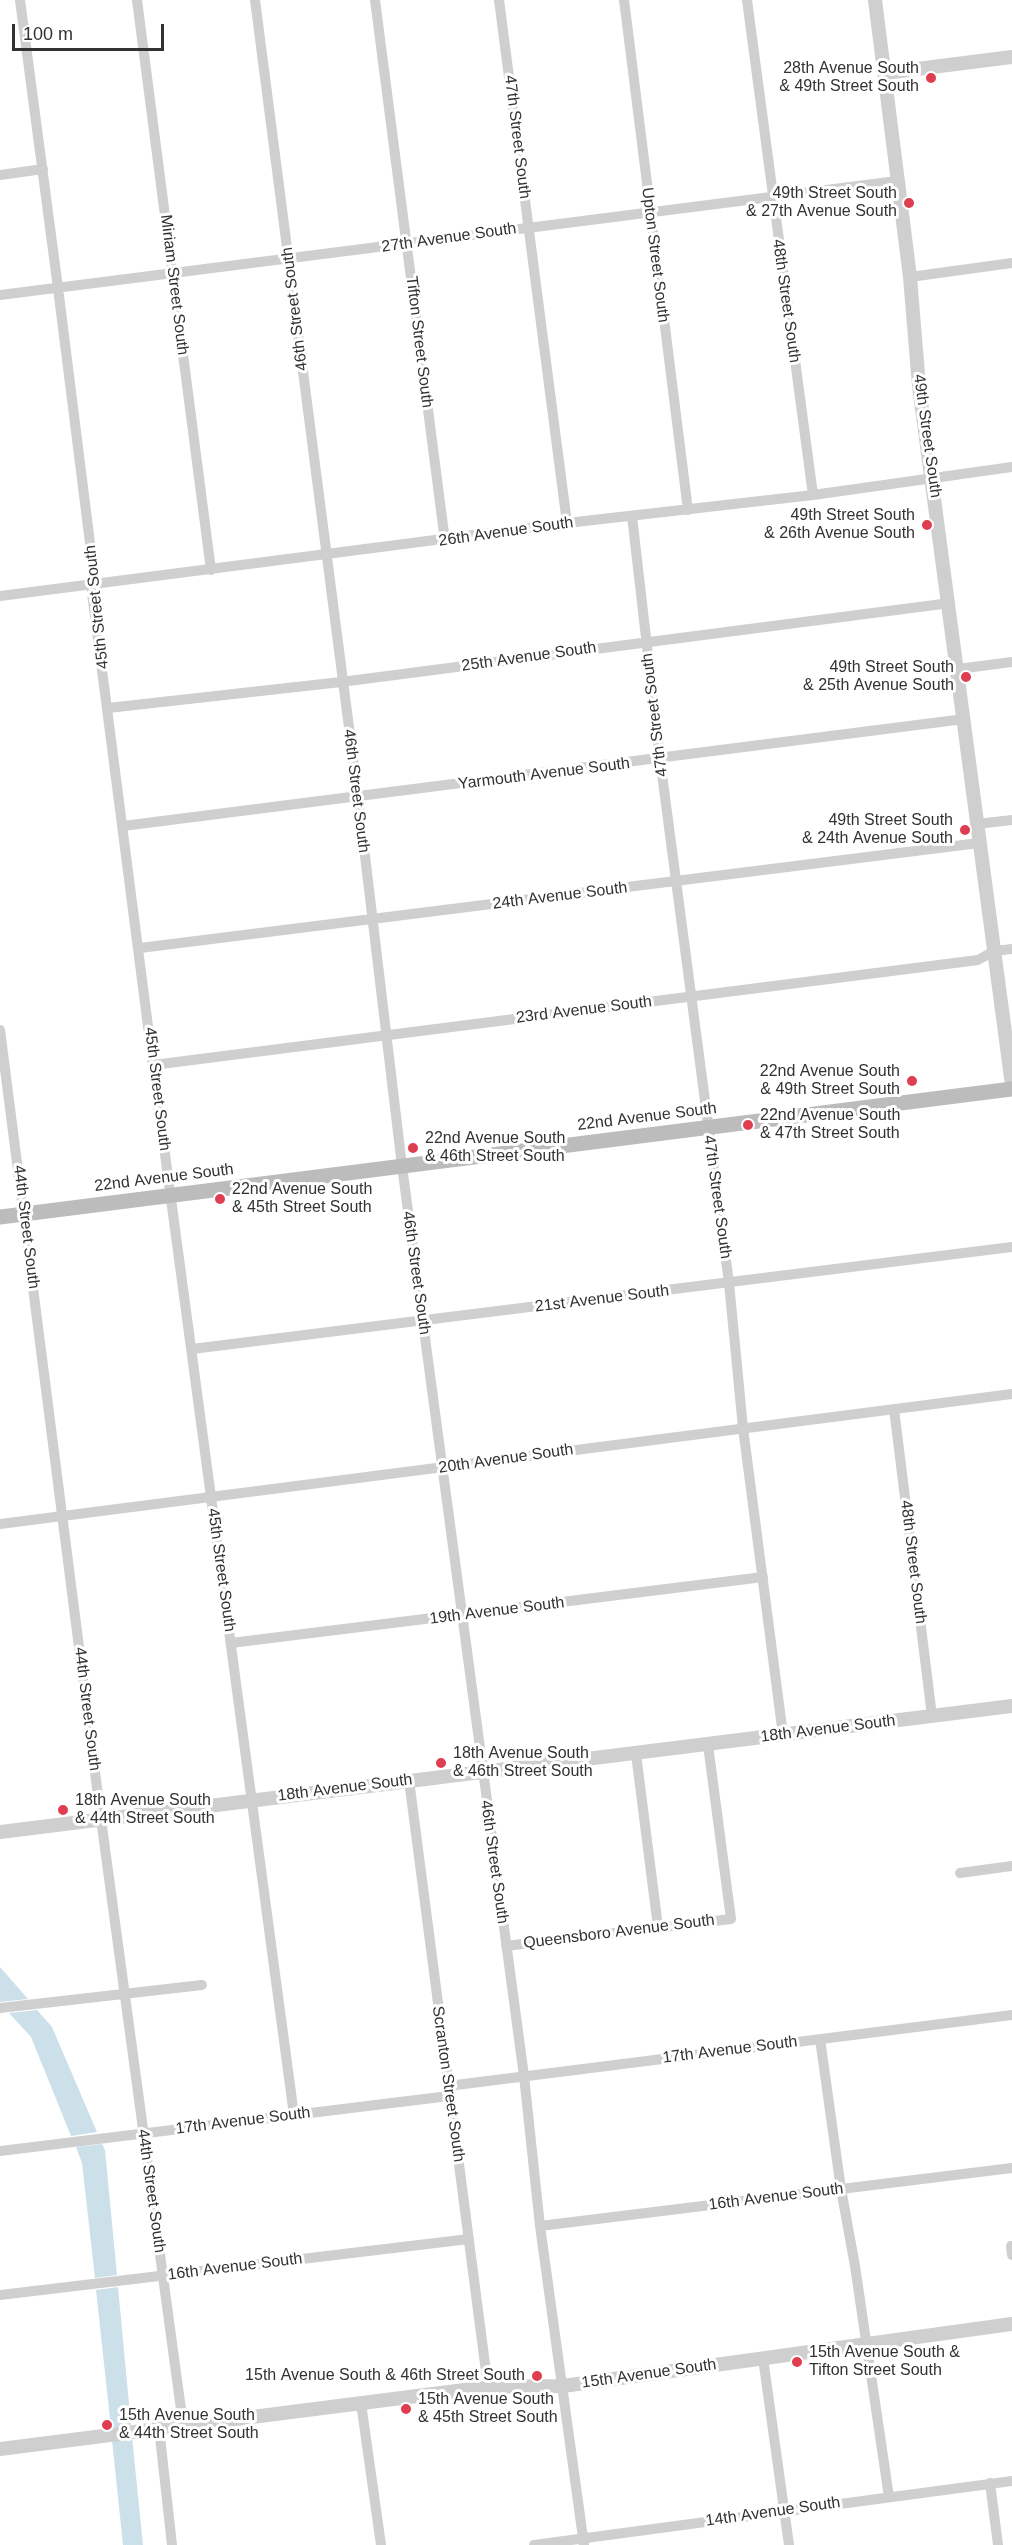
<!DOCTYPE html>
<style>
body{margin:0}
#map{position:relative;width:1012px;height:2545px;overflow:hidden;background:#fff;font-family:Helvetica,sans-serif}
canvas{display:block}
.scale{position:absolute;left:12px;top:24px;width:152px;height:27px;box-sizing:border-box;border:3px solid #323232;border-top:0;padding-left:8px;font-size:18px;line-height:21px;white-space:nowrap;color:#323232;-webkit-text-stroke:4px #fff;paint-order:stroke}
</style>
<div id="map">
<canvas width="1012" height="2545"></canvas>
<div class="scale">100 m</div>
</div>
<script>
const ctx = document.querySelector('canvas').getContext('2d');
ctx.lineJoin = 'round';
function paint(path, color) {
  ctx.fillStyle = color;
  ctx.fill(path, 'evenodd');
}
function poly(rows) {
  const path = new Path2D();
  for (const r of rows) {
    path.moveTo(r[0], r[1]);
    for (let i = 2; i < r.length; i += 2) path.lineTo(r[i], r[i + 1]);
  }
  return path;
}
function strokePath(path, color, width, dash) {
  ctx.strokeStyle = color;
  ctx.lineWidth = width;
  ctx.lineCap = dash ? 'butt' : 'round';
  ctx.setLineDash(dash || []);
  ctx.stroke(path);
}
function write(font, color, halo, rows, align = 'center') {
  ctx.font = font + ' Helvetica,sans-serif';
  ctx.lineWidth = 6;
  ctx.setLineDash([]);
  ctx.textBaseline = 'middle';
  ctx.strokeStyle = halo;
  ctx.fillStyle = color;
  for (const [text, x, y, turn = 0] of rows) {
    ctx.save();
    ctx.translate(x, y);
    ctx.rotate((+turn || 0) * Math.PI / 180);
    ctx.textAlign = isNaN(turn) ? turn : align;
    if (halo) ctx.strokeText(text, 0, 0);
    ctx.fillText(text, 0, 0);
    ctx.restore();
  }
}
paint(poly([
 [0,1967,28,1999,0,2002],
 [37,2010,52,2027,97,2132,71,2136,31,2037,9,2013],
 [102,2144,105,2150,117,2275,95,2278,82,2163,76,2147],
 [118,2287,131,2425,111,2428,96,2290],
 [132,2437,143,2545,123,2545,112,2440]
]), '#cce0ea');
strokePath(poly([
 [20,0,58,288,94,575,91,585,153,1065,294,2115],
 [137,0,211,570],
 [255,0,358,797,402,1166,524,2076,540,2226,584,2545],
 [375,0,445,541],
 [499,0,567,523],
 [624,0,688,510],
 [747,0,813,495],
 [0,175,43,169],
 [910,277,1012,263],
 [0,295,897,181],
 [632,516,660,759,729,1283,743,1428,783,1735],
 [0,596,567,523,813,495,1012,467],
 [958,669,1012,662],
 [108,708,341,682,950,603],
 [977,824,1012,820],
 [123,826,964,719],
 [140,948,979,843],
 [0,1030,101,1819,183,2424],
 [153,1065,978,960,994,951,1012,949],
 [192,1349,1012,1247],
 [894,1409,932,1716],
 [0,1524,1012,1394],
 [231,1643,763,1577],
 [636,1754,658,1927],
 [409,1780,488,2387],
 [960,1873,1012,1866],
 [506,1946,731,1919,708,1745],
 [0,2008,202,1985],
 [820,2039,841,2189,855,2266,889,2497],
 [448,2086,1012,2015],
 [0,2151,449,2096],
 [540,2226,1012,2168],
 [1011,2246,1012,2255],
 [0,2295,469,2239],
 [763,2358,789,2545],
 [361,2403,381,2545],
 [159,2428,172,2545],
 [990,2483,998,2545],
 [534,2545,1012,2481]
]), '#cfcfcf', 10);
strokePath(poly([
 [875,0,910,277,919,386,1012,1085],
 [885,73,1012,57],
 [0,1832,1012,1706],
 [0,2449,488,2387,563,2386,1012,2324]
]), '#cfcfcf', 14);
strokePath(poly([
 [0,1217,1012,1089]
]), '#bcbcbc', 15);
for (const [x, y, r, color] of [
 [931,78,6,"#df3e51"],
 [909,203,6,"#df3e51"],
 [927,525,6,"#df3e51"],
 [966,677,6,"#df3e51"],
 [965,830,6,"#df3e51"],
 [912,1081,6,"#df3e51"],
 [748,1125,6,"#df3e51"],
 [413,1148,6,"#df3e51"],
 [220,1199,6,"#df3e51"],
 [441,1763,6,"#df3e51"],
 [63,1810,6,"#df3e51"],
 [797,2362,6,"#df3e51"],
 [537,2376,6,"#df3e51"],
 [406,2409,6,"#df3e51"],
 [107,2425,6,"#df3e51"]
]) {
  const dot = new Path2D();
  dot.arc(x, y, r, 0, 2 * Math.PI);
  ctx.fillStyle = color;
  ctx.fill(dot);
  strokePath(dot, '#fff', 2);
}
write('16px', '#323232', '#fff', [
 ["28th Avenue South",919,69,"right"],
 ["& 49th Street South",919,87,"right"],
 ["49th Street South",897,194,"right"],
 ["& 27th Avenue South",897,212,"right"],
 ["49th Street South",915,516,"right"],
 ["& 26th Avenue South",915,534,"right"],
 ["49th Street South",954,668,"right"],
 ["& 25th Avenue South",954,686,"right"],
 ["49th Street South",953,821,"right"],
 ["& 24th Avenue South",953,839,"right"],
 ["22nd Avenue South",900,1072,"right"],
 ["& 49th Street South",900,1090,"right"],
 ["22nd Avenue South",760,1116],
 ["& 47th Street South",760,1134],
 ["22nd Avenue South",425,1139],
 ["& 46th Street South",425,1157],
 ["22nd Avenue South",232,1190],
 ["& 45th Street South",232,1208],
 ["18th Avenue South",453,1754],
 ["& 46th Street South",453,1772],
 ["18th Avenue South",75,1801],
 ["& 44th Street South",75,1819],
 ["15th Avenue South &",809,2353],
 ["Tifton Street South",809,2371],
 ["15th Avenue South & 46th Street South",525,2376,"right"],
 ["15th Avenue South",418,2400],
 ["& 45th Street South",418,2418],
 ["15th Avenue South",119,2416],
 ["& 44th Street South",119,2434]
], 'left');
write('16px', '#323232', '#fff', [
 ["47th Street South",517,137,83],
 ["27th Avenue South",449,238,-8],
 ["Upton Street South",655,255,83],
 ["Miriam Street South",174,285,83],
 ["48th Street South",786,301,82],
 ["46th Street South",295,309,-97],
 ["Tifton Street South",419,342,83],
 ["49th Street South",927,436,82],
 ["26th Avenue South",506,532,-8],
 ["45th Street South",97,607,-96],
 ["25th Avenue South",529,657,-8],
 ["47th Street South",655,715,-97],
 ["Yarmouth Avenue South",544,774,-7],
 ["46th Street South",356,791,83],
 ["24th Avenue South",560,896,-7],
 ["23rd Avenue South",584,1010,-7],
 ["45th Street South",157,1089,83],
 ["22nd Avenue South",647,1117,-7],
 ["22nd Avenue South",164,1178,-7],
 ["47th Street South",717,1197,82],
 ["44th Street South",26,1227,83],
 ["46th Street South",416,1273,82],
 ["21st Avenue South",602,1299,-7],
 ["20th Avenue South",506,1459,-8],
 ["48th Street South",913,1562,83],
 ["45th Street South",221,1570,82],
 ["19th Avenue South",497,1611,-7],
 ["44th Street South",87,1709,83],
 ["18th Avenue South",828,1729,-7],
 ["18th Avenue South",345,1788,-7],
 ["46th Street South",494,1862,82],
 ["Queensboro Avenue South",619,1932,-7],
 ["17th Avenue South",730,2050,-7],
 ["Scranton Street South",448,2084,82],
 ["17th Avenue South",243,2121,-7],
 ["44th Street South",151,2191,82],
 ["16th Avenue South",776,2197,-7],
 ["16th Avenue South",235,2267,-7],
 ["15th Avenue South",649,2374,-8],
 ["14th Avenue South",773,2512,-8]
]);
</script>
